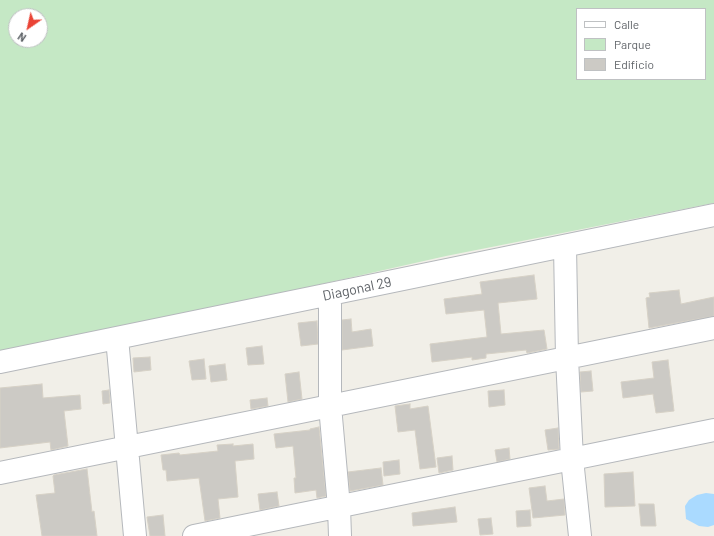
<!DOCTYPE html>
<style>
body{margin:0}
#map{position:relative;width:714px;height:536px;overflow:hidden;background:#f1efe8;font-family:Barlow,sans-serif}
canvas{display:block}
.legend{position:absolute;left:576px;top:8px;width:130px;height:72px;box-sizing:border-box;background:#fff;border:1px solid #bfc1c3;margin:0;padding:5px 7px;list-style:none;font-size:12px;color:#5f6368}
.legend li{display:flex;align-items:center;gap:8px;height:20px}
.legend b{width:20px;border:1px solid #bfc1c3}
.north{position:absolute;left:8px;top:8px;width:40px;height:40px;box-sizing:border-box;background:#fff;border:1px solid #bfc1c3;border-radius:50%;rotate:214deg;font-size:11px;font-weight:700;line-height:16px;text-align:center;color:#5f6368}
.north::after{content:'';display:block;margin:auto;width:14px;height:18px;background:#ea4335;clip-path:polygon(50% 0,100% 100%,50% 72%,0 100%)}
</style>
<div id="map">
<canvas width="714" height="536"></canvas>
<ul class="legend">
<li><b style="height:5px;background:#fff"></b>Calle</li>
<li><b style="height:11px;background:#c5e8c5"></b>Parque</li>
<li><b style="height:11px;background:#cccac5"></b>Edificio</li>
</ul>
<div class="north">N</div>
</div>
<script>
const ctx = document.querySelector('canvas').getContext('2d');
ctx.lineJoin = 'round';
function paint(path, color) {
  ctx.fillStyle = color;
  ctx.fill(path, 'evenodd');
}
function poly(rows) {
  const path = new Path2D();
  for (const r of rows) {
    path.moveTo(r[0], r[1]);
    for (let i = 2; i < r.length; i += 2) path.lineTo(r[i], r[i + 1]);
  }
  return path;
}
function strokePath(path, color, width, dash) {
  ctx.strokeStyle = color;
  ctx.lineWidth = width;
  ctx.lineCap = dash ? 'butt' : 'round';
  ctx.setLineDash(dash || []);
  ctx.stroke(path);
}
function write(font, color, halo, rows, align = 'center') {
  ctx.font = font + ' Barlow,sans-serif';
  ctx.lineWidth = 3;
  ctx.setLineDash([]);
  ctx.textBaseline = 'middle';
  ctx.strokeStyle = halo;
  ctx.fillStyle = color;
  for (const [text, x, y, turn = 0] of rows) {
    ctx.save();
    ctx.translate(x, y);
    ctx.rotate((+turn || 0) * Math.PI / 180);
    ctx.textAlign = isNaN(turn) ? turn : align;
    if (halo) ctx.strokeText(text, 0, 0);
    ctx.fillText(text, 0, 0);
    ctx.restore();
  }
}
paint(poly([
 [0,0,714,0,714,203,446,256,167,319,0,358],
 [577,9,705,9,705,79,577,79],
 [16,16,40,16,40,40,16,40]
]), '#c5e8c5');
paint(poly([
 [706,493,714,494,714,525,708,527,699,526,686,519,685,506,689,500,697,495]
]), '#aadaff');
const building = poly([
 [534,275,537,299,498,303,501,334,544,330,547,349,527,353,526,350,486,354,486,358,472,360,472,357,432,362,430,344,487,337,484,310,446,314,444,299,482,294,480,282,534,275],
 [679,290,681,304,714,297,714,316,649,328,646,298,650,297,649,293,679,290],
 [351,319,352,332,371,329,373,346,342,350,342,320,351,319],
 [317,321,318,344,301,346,298,323,317,321],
 [262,346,264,364,248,365,246,348,262,346],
 [150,357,151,370,134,372,133,358,150,357],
 [204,359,206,379,192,380,189,361,204,359],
 [668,360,674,411,656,413,653,394,623,398,621,382,654,378,652,362,668,360],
 [225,364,227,380,211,382,209,366,225,364],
 [591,371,593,391,581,392,580,372,591,371],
 [299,372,302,399,288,402,285,374,299,372],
 [42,384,43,398,80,395,81,409,64,411,68,446,51,450,50,442,0,448,0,388,42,384],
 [109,390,110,403,103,404,102,391,109,390],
 [504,390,505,405,489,407,488,391,504,390],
 [267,398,268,406,251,409,250,400,267,398],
 [410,404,410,409,428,406,436,467,420,469,415,430,398,432,395,406,410,404],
 [319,427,326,496,317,498,316,490,295,493,294,478,296,478,293,446,276,448,274,434,310,430,310,429,319,427],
 [558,428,559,449,548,450,545,430,558,428],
 [233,444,233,446,253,444,254,459,235,461,238,497,218,499,220,518,205,521,199,478,167,481,166,470,163,470,161,455,179,453,180,455,218,451,217,445,233,444],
 [509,448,510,459,497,462,495,450,509,448],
 [452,456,453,470,439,473,437,458,452,456],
 [399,460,400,474,384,476,383,462,399,460],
 [381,468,383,485,350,491,348,472,381,468],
 [87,469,92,512,94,511,97,536,42,536,36,495,55,493,53,476,54,475,87,469],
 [633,472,635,506,605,507,604,474,633,472],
 [545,486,547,501,564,499,565,515,533,518,529,488,545,486],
 [277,492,279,506,260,510,258,494,277,492],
 [639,504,654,504,656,526,641,526,639,504],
 [455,507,457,522,413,526,412,513,455,507],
 [530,510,531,526,517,527,516,511,530,510],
 [163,515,165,536,150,536,147,517,163,515],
 [491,518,493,534,480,535,478,519,491,518]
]);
paint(building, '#cccac5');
strokePath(building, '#d6d1c6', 1);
const minor = poly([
 [565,246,567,358,572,459,580,536],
 [330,294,330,406,339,507,340,536],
 [117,338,135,536],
 [0,362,714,215],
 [0,473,714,328],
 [194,536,714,430]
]);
strokePath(minor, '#b5b8bc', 24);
strokePath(minor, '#fff', 22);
write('14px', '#5f6368', '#fff', [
 ["Diagonal 29",357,289,-12]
]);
</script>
